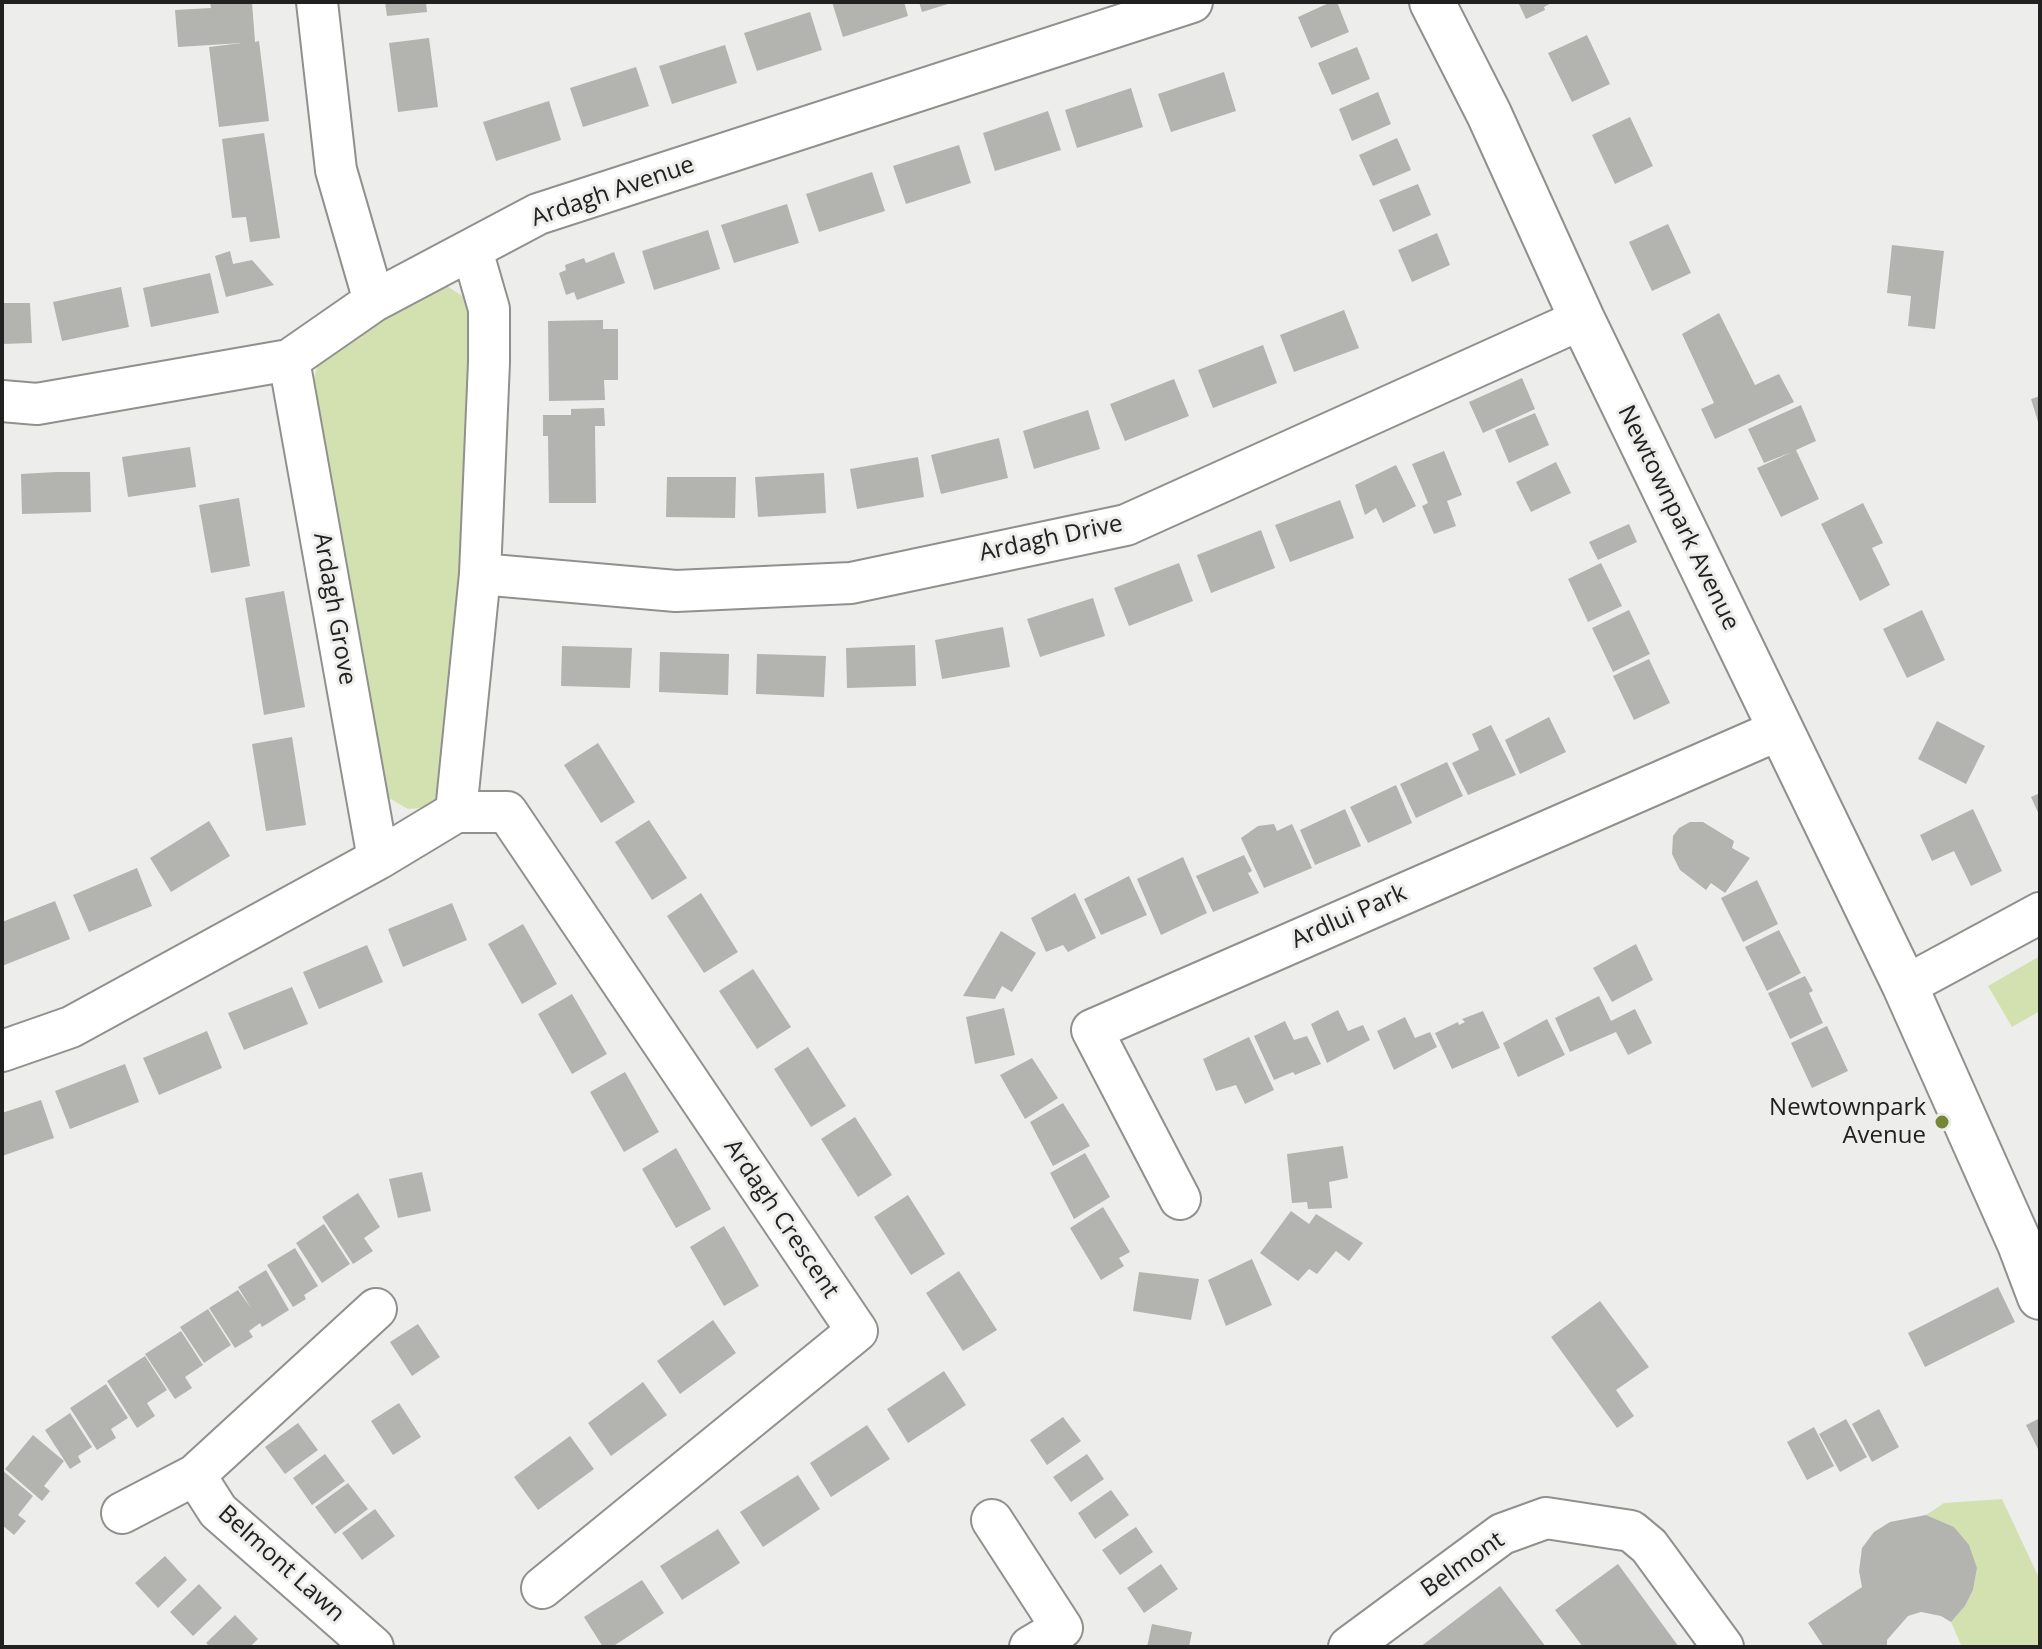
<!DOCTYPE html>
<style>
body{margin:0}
#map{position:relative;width:2042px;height:1649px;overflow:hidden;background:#edeeeb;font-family:"Open Sans",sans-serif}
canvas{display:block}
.frame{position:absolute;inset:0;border:4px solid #202120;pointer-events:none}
</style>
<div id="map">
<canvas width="2042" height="1649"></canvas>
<div class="frame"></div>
</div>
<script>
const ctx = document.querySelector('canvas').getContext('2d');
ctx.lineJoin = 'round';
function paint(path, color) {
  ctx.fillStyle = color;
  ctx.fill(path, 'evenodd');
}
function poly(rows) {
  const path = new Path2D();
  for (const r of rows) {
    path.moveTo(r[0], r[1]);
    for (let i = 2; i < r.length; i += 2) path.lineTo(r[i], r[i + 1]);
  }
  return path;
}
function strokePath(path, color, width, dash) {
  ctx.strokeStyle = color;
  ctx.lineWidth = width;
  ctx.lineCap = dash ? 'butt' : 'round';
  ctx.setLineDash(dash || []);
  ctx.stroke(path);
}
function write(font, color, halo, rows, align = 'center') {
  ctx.font = font + ' "Open Sans",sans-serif';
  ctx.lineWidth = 6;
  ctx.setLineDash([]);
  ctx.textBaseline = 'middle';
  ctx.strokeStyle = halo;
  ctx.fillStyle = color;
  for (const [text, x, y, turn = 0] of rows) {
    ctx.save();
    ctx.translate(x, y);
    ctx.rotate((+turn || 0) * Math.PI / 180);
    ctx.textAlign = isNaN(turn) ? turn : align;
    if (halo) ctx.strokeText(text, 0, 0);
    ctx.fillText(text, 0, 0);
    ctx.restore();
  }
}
paint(poly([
 [447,286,470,301,476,331,447,790,434,807,408,809,382,794,314,379,319,358,422,292],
 [2040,956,2040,1011,2012,1027,1988,986],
 [2002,1499,2040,1580,2040,1647,1962,1647,1951,1622,1965,1606,1973,1590,1977,1568,1954,1527,1926,1515,1944,1503]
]), '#d3e0b0');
paint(poly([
 [210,2,252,2,255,42,259,41,269,121,219,127,209,47,242,43,178,47,175,10,211,8],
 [385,2,426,2,427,12,387,16],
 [832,2,904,2,908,16,843,37],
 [919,2,951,2,951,3,922,12],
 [1331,2,1337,2,1349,32,1311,48,1298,17],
 [1518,2,1553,2,1544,7,1545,10,1526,19],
 [810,12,822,50,757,71,744,33],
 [1587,35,1610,84,1572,102,1548,53],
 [429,38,438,107,398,112,389,43],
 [725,45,737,83,672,104,659,66],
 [1357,47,1370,79,1332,95,1318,63],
 [636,67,649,106,583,127,570,88],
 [1224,72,1236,111,1171,132,1158,94],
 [1131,88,1143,127,1077,148,1065,110],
 [1378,92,1391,124,1352,141,1339,109],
 [549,101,561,140,496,161,483,122],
 [1048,111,1061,150,995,171,983,133],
 [1630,117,1653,166,1615,184,1592,135],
 [264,133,280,238,250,242,246,217,232,218,222,139],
 [1397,138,1411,170,1373,186,1359,155],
 [959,145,971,183,906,204,893,166],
 [872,172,885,211,819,232,806,194],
 [1418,184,1431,215,1393,232,1379,200],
 [787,204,799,243,734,263,721,225],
 [1668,224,1691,273,1652,291,1629,242],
 [708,230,720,269,654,290,642,251],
 [1437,233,1450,265,1412,282,1398,250],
 [1892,245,1944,251,1935,329,1908,326,1911,296,1887,293],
 [230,251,233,264,252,260,274,285,226,297,215,256],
 [614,252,625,283,577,300,574,292,566,295,559,273,566,270,565,265,584,258,586,263],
 [210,273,219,313,151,327,143,288],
 [121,287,129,327,62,341,53,302],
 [2,303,30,303,32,343,2,344],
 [1344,310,1359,348,1294,372,1280,335],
 [1719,313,1755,385,1779,374,1794,402,1715,439,1701,409,1714,403,1682,334],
 [603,320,603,329,618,329,618,380,604,380,605,400,549,401,548,321],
 [1263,345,1277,383,1213,408,1198,370],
 [1522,378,1535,409,1483,433,1469,402],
 [1174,379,1189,416,1125,441,1110,404],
 [2040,396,2040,425,2039,425,2031,399],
 [1801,405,1816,441,1796,450,1819,499,1781,517,1757,468,1792,452,1764,463,1748,429],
 [604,408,605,426,595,426,596,503,549,503,548,436,543,436,543,415,571,415,571,409],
 [1088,410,1100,449,1034,469,1023,431],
 [1535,413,1549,445,1509,463,1495,430],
 [999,438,1008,478,941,494,931,455],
 [190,447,196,487,128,497,122,457],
 [1444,451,1462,495,1447,501,1456,526,1434,534,1422,506,1428,503,1412,464],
 [918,457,924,497,857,509,850,469],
 [1556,462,1571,493,1531,512,1516,482],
 [1396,465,1416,506,1383,523,1376,508,1365,515,1355,485],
 [56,472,90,472,91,512,22,514,21,474],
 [824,473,826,513,758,517,755,477],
 [667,477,736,477,735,518,666,517],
 [239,498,250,566,211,573,199,505],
 [1340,500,1354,538,1290,562,1275,525],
 [1863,503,1883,543,1872,548,1890,585,1860,601,1821,524],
 [1629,524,1637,542,1598,560,1589,542],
 [1261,530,1275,568,1211,593,1197,555],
 [1179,563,1193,601,1129,626,1114,588],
 [1601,563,1622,606,1588,622,1568,579],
 [284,591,305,707,264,715,245,598],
 [1093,598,1105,636,1040,657,1027,619],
 [1629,610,1650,654,1613,672,1592,628],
 [1922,610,1945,660,1907,678,1883,629],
 [1003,627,1010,667,942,679,935,640],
 [915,645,916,686,847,688,846,648],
 [562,646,632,648,630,688,561,686],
 [660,652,729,654,728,695,659,692],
 [757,654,826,656,824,697,756,694],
 [1649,659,1670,703,1634,720,1613,676],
 [1549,717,1566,752,1520,774,1505,740],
 [1937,721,1985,746,1966,784,1918,759],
 [1491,725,1516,775,1468,795,1452,763,1479,750,1472,734],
 [292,737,306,825,266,831,252,744],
 [598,743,635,802,601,823,564,765],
 [1447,762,1463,796,1416,818,1400,784],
 [1396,785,1412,823,1368,843,1350,807],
 [2040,793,2040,817,2031,797],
 [1345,809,1361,846,1315,865,1300,830],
 [1973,809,2002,871,1971,886,1954,851,1932,861,1920,835],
 [649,820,687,878,652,900,615,842],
 [209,821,230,856,171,892,150,858],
 [1690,822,1703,822,1734,841,1732,848,1750,858,1725,893,1711,883,1706,890,1680,870,1672,854,1673,836,1679,828],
 [1274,824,1277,831,1292,824,1312,868,1264,888,1241,838,1258,826],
 [1244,855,1252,871,1248,873,1259,893,1213,912,1196,876],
 [1183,857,1207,913,1161,935,1137,879],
 [137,868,152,906,89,932,73,895],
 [1129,876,1147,915,1101,935,1084,899],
 [1757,880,1778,924,1743,942,1721,898],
 [701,893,738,952,704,973,667,916],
 [1075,893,1096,938,1068,952,1063,945,1046,952,1031,918],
 [55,901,70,939,2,966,2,922],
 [452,903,467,940,403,967,388,929],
 [523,924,557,984,522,1004,488,944],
 [1779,930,1801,973,1767,991,1745,947],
 [1001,931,1036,953,1012,992,1002,986,995,999,963,996],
 [1636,944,1653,980,1612,1002,1593,968],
 [367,945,383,982,319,1009,303,972],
 [753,969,791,1027,757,1049,719,991],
 [1805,976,1813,991,1809,993,1823,1023,1790,1039,1768,993],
 [292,987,308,1024,244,1050,228,1013],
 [572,994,607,1054,572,1074,538,1014],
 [1599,996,1611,1021,1635,1009,1652,1043,1628,1055,1616,1032,1570,1052,1555,1018],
 [1004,1008,1015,1055,975,1064,966,1017],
 [1338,1010,1348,1031,1363,1025,1370,1040,1327,1063,1311,1024],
 [1483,1011,1500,1048,1452,1069,1435,1033,1458,1022,1459,1025,1465,1022,1462,1019],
 [1405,1017,1415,1038,1430,1032,1437,1047,1394,1070,1377,1031],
 [1547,1019,1565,1055,1518,1077,1503,1043],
 [1285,1021,1294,1040,1307,1036,1321,1064,1295,1075,1293,1072,1274,1080,1254,1036],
 [1827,1026,1848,1071,1812,1088,1791,1043],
 [207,1031,222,1068,159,1095,143,1058],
 [1249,1037,1274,1090,1245,1104,1236,1085,1216,1091,1203,1059],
 [808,1047,846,1106,811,1127,774,1069],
 [1032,1058,1058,1098,1025,1119,1000,1075],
 [125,1064,139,1102,70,1129,55,1091],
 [625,1072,659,1132,624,1152,590,1092],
 [41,1100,54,1138,2,1156,2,1113],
 [1063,1103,1090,1146,1053,1166,1030,1122],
 [855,1117,892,1175,858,1197,821,1139],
 [1343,1146,1348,1178,1329,1182,1332,1208,1308,1209,1307,1202,1292,1203,1287,1154],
 [676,1148,711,1209,676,1228,642,1169],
 [1085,1153,1110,1197,1074,1219,1050,1173],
 [422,1172,431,1211,398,1218,389,1179],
 [358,1193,380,1227,364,1238,373,1251,353,1264,322,1217],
 [908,1195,945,1254,911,1275,874,1217],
 [1103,1207,1130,1252,1119,1258,1124,1266,1101,1280,1070,1228],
 [1291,1211,1309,1224,1316,1214,1363,1243,1349,1261,1336,1251,1317,1274,1309,1269,1298,1281,1260,1253],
 [324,1224,350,1264,322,1283,296,1243],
 [724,1226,759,1286,724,1306,690,1247],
 [295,1248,318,1286,304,1295,306,1299,293,1307,267,1265],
 [1252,1259,1272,1305,1226,1326,1208,1280],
 [266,1270,289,1310,262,1327,260,1323,249,1331,253,1337,235,1348,209,1308,238,1290,251,1308,238,1287],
 [959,1271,997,1330,963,1351,926,1293],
 [1139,1272,1199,1279,1191,1320,1133,1311],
 [1998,1287,2015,1322,1925,1367,1908,1333],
 [1600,1301,1649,1367,1616,1390,1634,1416,1617,1428,1551,1337],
 [208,1309,231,1345,204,1363,180,1327],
 [713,1320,736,1353,680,1394,657,1361],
 [418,1324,440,1357,412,1376,390,1342],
 [181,1331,203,1365,185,1377,192,1388,175,1399,145,1354],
 [145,1356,167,1390,147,1403,155,1416,137,1428,107,1381],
 [944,1371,966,1405,908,1443,887,1409],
 [643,1382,667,1415,611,1456,588,1423],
 [106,1384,128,1418,111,1429,116,1438,97,1450,70,1408],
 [399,1403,421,1437,393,1455,371,1421],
 [1879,1409,1899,1447,1872,1462,1852,1424],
 [70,1413,92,1447,78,1456,81,1462,70,1469,45,1430],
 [1063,1417,1081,1441,1047,1465,1030,1440],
 [2040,1418,2040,1448,2038,1449,2026,1425],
 [1846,1419,1867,1457,1840,1472,1819,1434],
 [298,1423,318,1450,285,1474,265,1447],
 [867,1425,890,1459,831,1497,810,1463],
 [1814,1427,1834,1466,1807,1480,1787,1442],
 [33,1435,64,1461,44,1486,50,1491,42,1501,5,1469],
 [570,1436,594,1469,538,1510,514,1477],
 [325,1454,345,1481,312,1505,293,1478],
 [1087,1454,1104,1479,1071,1502,1053,1477],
 [2,1470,33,1496,18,1515,26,1521,14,1535,2,1525],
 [798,1475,820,1509,763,1547,740,1512],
 [348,1483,368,1509,335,1534,315,1507],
 [1111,1490,1129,1515,1095,1539,1078,1513],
 [375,1509,395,1536,362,1560,342,1533],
 [1926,1515,1954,1527,1969,1545,1977,1568,1973,1590,1965,1606,1951,1622,1941,1616,1921,1612,1908,1616,1887,1640,1887,1647,1824,1647,1808,1623,1862,1587,1859,1571,1862,1548,1874,1532,1890,1522],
 [1136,1527,1153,1552,1120,1575,1102,1550],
 [718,1529,740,1563,682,1600,660,1566],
 [165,1556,187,1580,158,1608,135,1583],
 [1161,1564,1178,1589,1144,1613,1127,1588],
 [1618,1564,1679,1647,1583,1647,1555,1610],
 [642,1580,664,1613,612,1647,603,1647,584,1617],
 [199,1584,222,1608,193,1636,170,1612],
 [1500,1586,1546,1647,1420,1647],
 [235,1615,258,1639,250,1647,210,1647,206,1643],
 [1152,1624,1192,1632,1189,1647,1147,1647]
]), '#b3b3b0');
const minor = poly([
 [317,2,336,170,374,301],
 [289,360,378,859],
 [2,401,37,404,289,360,374,301,538,214,1192,2],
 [480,574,676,591,851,583,1126,525,1582,319],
 [456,812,507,812,857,1331,542,1588],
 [456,812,480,574,489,362,489,309,472,250],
 [1905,986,2040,913],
 [2,1051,71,1027,378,859,456,812],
 [1180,1199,1092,1030,1781,729],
 [195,1475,218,1511,373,1647],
 [122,1513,195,1475,376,1309],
 [992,1520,1062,1628,1030,1647],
 [1349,1647,1502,1534,1546,1518,1631,1531,1649,1546,1723,1647]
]);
const major = poly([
 [1432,2,1489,114,1582,319,1905,986,2020,1244,2040,1297]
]);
strokePath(minor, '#90918e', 44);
strokePath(major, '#90918e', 48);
strokePath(minor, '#fff', 40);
strokePath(major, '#fff', 44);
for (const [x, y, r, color] of [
 [1942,1122,8,"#758636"]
]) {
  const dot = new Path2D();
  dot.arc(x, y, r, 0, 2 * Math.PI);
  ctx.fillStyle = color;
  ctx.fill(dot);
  strokePath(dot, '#edeeeb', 3);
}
write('24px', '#202120', '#edeeeb', [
 ["Ardagh Avenue",613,192,-19],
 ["Newtownpark Avenue",1678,518,64],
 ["Ardagh Drive",1051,539,-12],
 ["Ardagh Grove",334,609,80],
 ["Ardlui Park",1349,917,-24],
 ["Ardagh Crescent",781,1219,56],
 ["Belmont Lawn",281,1564,42],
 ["Belmont",1463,1565,-35]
]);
write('24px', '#202120', '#edeeeb', [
 ["Newtownpark",1926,1108],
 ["Avenue",1926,1136]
], 'right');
</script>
